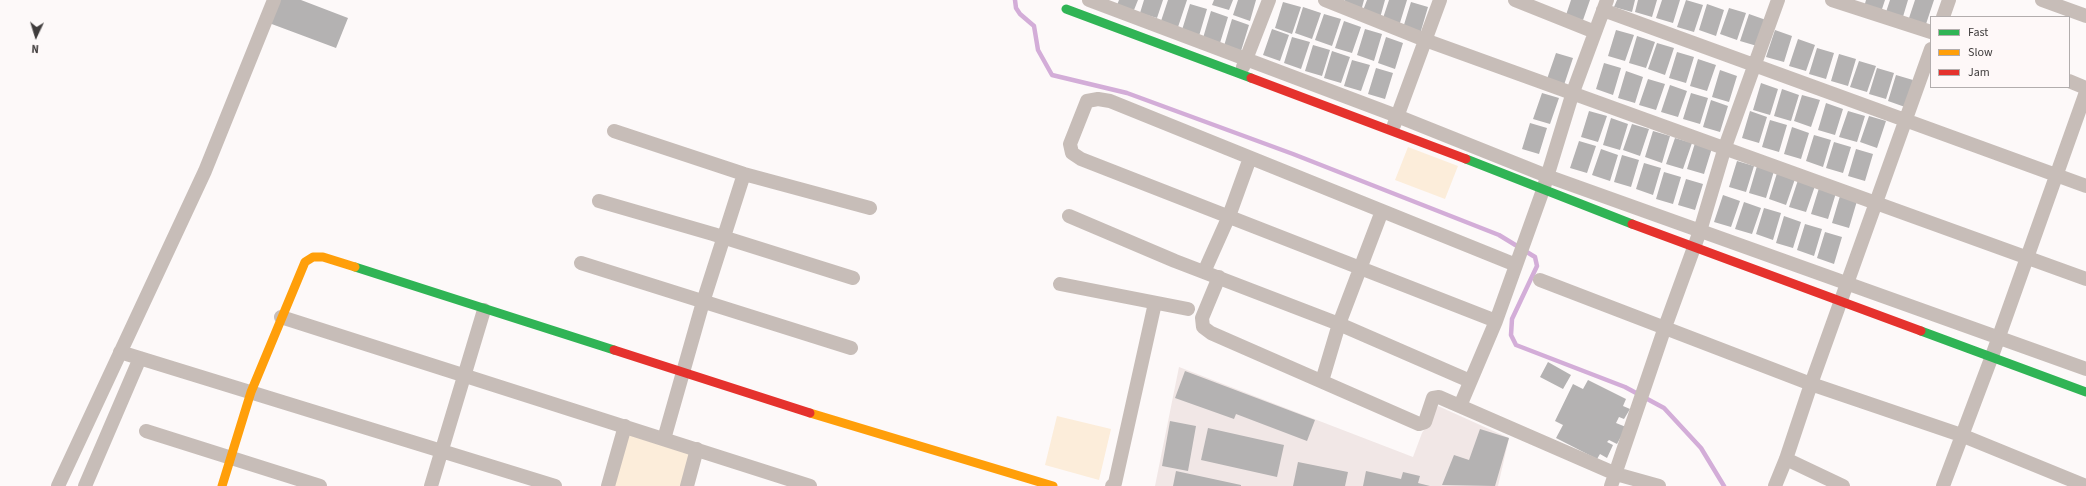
<!DOCTYPE html>
<style>
body{margin:0}
#map{position:relative;width:2086px;height:486px;overflow:hidden;background:#fdf9f9;font-family:"Source Sans 3",sans-serif}
canvas{display:block}
.legend{position:absolute;left:1930px;top:16px;width:140px;height:72px;box-sizing:border-box;background:#fef8f8;border:1px solid #b2adad;margin:0;padding:5px 7px;list-style:none;font-size:12px;color:#3f3c3c}
.legend li{display:flex;align-items:center;gap:8px;height:20px}
.legend b{width:20px;border:1px solid #b2adad}
.north{position:absolute;left:16px;top:16px;width:40px;height:40px;-webkit-text-stroke:3px #fef8f8;paint-order:stroke;rotate:184deg;font-size:11px;font-weight:700;line-height:16px;text-align:center;color:#3f3c3c}
.north::after{content:'';display:block;margin:auto;width:14px;height:18px;background:#3f3c3c;clip-path:polygon(50% 0,100% 100%,50% 72%,0 100%)}
</style>
<div id="map">
<canvas width="2086" height="486"></canvas>
<ul class="legend">
<li><b style="height:5px;background:#30b455"></b>Fast</li>
<li><b style="height:5px;background:#ff9f0a"></b>Slow</li>
<li><b style="height:5px;background:#e5322d"></b>Jam</li>
</ul>
<div class="north">N</div>
</div>
<script>
const ctx = document.querySelector('canvas').getContext('2d');
ctx.lineJoin = 'round';
function paint(path, color) {
  ctx.fillStyle = color;
  ctx.fill(path, 'evenodd');
}
function poly(rows) {
  const path = new Path2D();
  for (const r of rows) {
    path.moveTo(r[0], r[1]);
    for (let i = 2; i < r.length; i += 2) path.lineTo(r[i], r[i + 1]);
  }
  return path;
}
function strokePath(path, color, width, dash) {
  ctx.strokeStyle = color;
  ctx.lineWidth = width;
  ctx.lineCap = dash ? 'butt' : 'round';
  ctx.setLineDash(dash || []);
  ctx.stroke(path);
}
paint(poly([
 [1179,367,1413,457,1422,433,1438,406,1509,438,1498,486,1155,486]
]), '#f1e7e6');
paint(poly([
 [1408,147,1458,166,1445,199,1395,180],
 [1057,416,1111,429,1099,480,1045,465],
 [625,426,697,449,687,486,608,486]
]), '#fcedda');
strokePath(poly([
 [1015,0,1016,8,1020,14,1034,26,1038,50,1052,75,1127,93,1293,154,1499,235,1535,257,1537,266,1512,319,1511,335,1516,345,1625,387,1664,408,1701,448,1724,486]
]), '#d3add8', 4.5);
paint(poly([
 [278,0,301,0,348,18,336,48,269,23],
 [1119,0,1138,0,1134,10,1117,5],
 [1144,0,1163,0,1157,18,1140,13],
 [1168,0,1187,0,1178,27,1161,21],
 [1214,0,1233,0,1229,10,1212,5],
 [1238,0,1256,0,1250,21,1233,15],
 [1345,0,1364,0,1361,11,1343,5],
 [1367,0,1385,0,1380,18,1362,13],
 [1389,0,1407,0,1399,26,1382,21],
 [1571,0,1590,0,1583,20,1566,15],
 [1617,0,1635,0,1632,12,1614,7],
 [1638,0,1657,0,1652,17,1635,12],
 [1662,0,1680,0,1673,23,1656,18],
 [1686,0,1703,5,1694,32,1677,27],
 [1866,0,1885,0,1881,12,1864,7],
 [1890,0,1908,0,1902,20,1885,15],
 [1915,0,1934,0,1925,27,1908,21],
 [1283,2,1301,7,1292,34,1275,28],
 [1411,2,1428,7,1420,34,1403,28],
 [1190,4,1207,9,1199,36,1182,30],
 [1707,4,1724,10,1716,36,1699,30],
 [1303,7,1321,13,1312,39,1295,33],
 [1729,8,1746,13,1737,40,1720,34],
 [1211,11,1228,17,1220,43,1203,38],
 [1324,14,1341,19,1332,46,1315,40],
 [1749,14,1766,20,1757,46,1740,41],
 [1232,19,1249,25,1241,51,1224,46],
 [1344,21,1361,27,1352,53,1335,48],
 [1272,29,1289,35,1280,61,1263,55],
 [1365,29,1382,34,1374,61,1357,55],
 [1616,30,1634,35,1625,61,1608,56],
 [1775,30,1792,36,1784,62,1766,57],
 [1637,36,1655,42,1646,68,1629,63],
 [1292,37,1310,42,1301,69,1284,63],
 [1386,37,1403,43,1395,69,1378,63],
 [1798,39,1815,45,1806,71,1789,66],
 [1657,43,1674,48,1665,75,1648,69],
 [1313,45,1330,50,1322,76,1305,71],
 [1817,48,1834,53,1826,79,1809,74],
 [1332,51,1350,57,1341,83,1324,78],
 [1677,52,1694,57,1686,83,1669,78],
 [1556,53,1573,58,1564,85,1547,79],
 [1839,54,1856,59,1848,86,1831,81],
 [1698,59,1716,65,1707,91,1690,86],
 [1352,60,1370,65,1361,91,1344,86],
 [1859,61,1876,66,1867,92,1850,87],
 [1604,63,1621,68,1613,95,1596,89],
 [1376,68,1393,73,1385,99,1368,94],
 [1877,68,1894,73,1886,99,1869,94],
 [1720,70,1737,76,1729,102,1712,97],
 [1626,71,1643,77,1635,103,1618,98],
 [1896,75,1913,80,1905,107,1888,101],
 [1648,79,1665,84,1656,110,1639,105],
 [1761,83,1778,89,1770,115,1753,110],
 [1670,85,1687,91,1678,117,1661,112],
 [1782,89,1799,95,1791,121,1774,116],
 [1542,93,1559,98,1550,124,1533,119],
 [1691,93,1708,98,1700,124,1683,119],
 [1802,95,1820,100,1811,127,1794,121],
 [1711,100,1728,106,1720,132,1703,127],
 [1826,103,1843,109,1835,135,1818,130],
 [1589,111,1607,116,1598,142,1581,137],
 [1750,111,1767,117,1759,143,1742,138],
 [1848,111,1865,116,1857,142,1839,137],
 [1869,116,1886,121,1877,148,1860,142],
 [1611,118,1628,124,1620,150,1603,145],
 [1770,120,1787,125,1779,152,1762,147],
 [1530,123,1547,128,1539,154,1522,149],
 [1632,124,1649,129,1640,156,1623,150],
 [1792,127,1809,133,1801,159,1784,154],
 [1653,131,1670,136,1662,163,1645,157],
 [1814,135,1831,140,1823,167,1806,161],
 [1675,138,1692,143,1683,169,1666,164],
 [1579,141,1596,146,1587,173,1570,168],
 [1834,142,1851,147,1843,173,1826,168],
 [1695,143,1712,148,1704,174,1687,169],
 [1601,149,1618,155,1610,181,1592,175],
 [1856,149,1873,154,1865,181,1848,176],
 [1622,155,1639,160,1631,187,1614,182],
 [1737,161,1754,166,1746,192,1729,187],
 [1644,163,1661,168,1653,195,1636,189],
 [1757,166,1774,171,1766,198,1749,193],
 [1664,172,1681,177,1673,204,1656,199],
 [1777,173,1795,179,1786,205,1769,199],
 [1686,179,1703,184,1695,210,1678,205],
 [1798,180,1815,186,1806,212,1789,207],
 [1819,188,1836,193,1828,219,1811,214],
 [1723,195,1740,201,1731,227,1714,222],
 [1840,196,1857,201,1849,228,1832,223],
 [1744,202,1761,208,1752,234,1735,229],
 [1764,208,1781,213,1773,240,1756,234],
 [1784,216,1801,222,1793,248,1776,243],
 [1805,224,1822,229,1814,256,1797,250],
 [1825,232,1842,237,1834,264,1817,258],
 [1548,362,1571,375,1563,389,1540,377],
 [1185,371,1315,420,1307,441,1236,414,1234,419,1175,398],
 [1588,380,1626,399,1623,406,1630,409,1624,419,1619,417,1616,423,1626,427,1617,444,1609,440,1607,442,1613,445,1607,458,1600,454,1597,459,1556,438,1563,425,1555,421,1573,384,1583,389],
 [1170,421,1196,426,1188,471,1162,466],
 [1208,428,1284,445,1277,477,1201,460],
 [1480,429,1509,438,1495,486,1442,485,1454,455,1469,460],
 [1298,462,1348,472,1345,486,1293,486],
 [1176,471,1241,485,1241,486,1173,486],
 [1366,471,1401,479,1403,472,1420,476,1418,483,1430,486,1363,486]
]), '#b4b2b2');
strokePath(poly([
 [1089,0,1397,116,1547,176,2086,369],
 [1325,0,1425,40,2086,279],
 [1515,0,1595,32],
 [1832,0,1931,32],
 [2042,0,2086,16],
 [1603,10,2086,186],
 [1943,17,1949,0],
 [1243,67,1269,0],
 [2069,81,2086,88],
 [1394,125,1440,0],
 [614,131,744,174,870,208],
 [599,201,713,234,853,278],
 [1069,216,1175,261,1339,324,1470,381],
 [581,263,851,348],
 [1204,272,1229,216,1250,158],
 [1219,277,1202,318,1203,327,1211,333,1419,424,1425,422,1433,398,1439,397,1616,474,1659,486],
 [1540,280,1811,384,1961,435,2086,486],
 [1060,284,1188,309],
 [281,317,810,486],
 [1496,321,1081,159,1072,153,1070,144,1087,101,1098,99,1110,101,1516,265],
 [120,352,555,486],
 [1322,381,1339,324,1382,211],
 [1460,406,1496,321,1543,190,1573,92,1607,0],
 [146,431,320,486],
 [664,439,703,302,744,174],
 [1786,459,1843,486],
 [58,486,205,171,274,0],
 [85,486,140,358],
 [431,486,484,310],
 [608,486,625,426],
 [687,486,697,449],
 [1112,486,1115,483,1155,303],
 [1611,486,1665,327,1700,231,1725,147,1778,0],
 [1775,486,1786,459,1811,384,1931,49],
 [1943,486,1992,356,2086,92]
]), '#c7bdb8', 14);
strokePath(poly([
 [1066,9,1251,78],
 [1466,159,1632,224],
 [355,267,614,350],
 [1921,331,2086,392]
]), '#30b455', 9);
strokePath(poly([
 [810,413,1053,486],
 [222,486,251,392,305,262,313,257,323,257,355,267]
]), '#ff9f0a', 9);
strokePath(poly([
 [1251,78,1466,159],
 [1632,224,1921,331],
 [614,350,810,413]
]), '#e5322d', 9);
</script>
